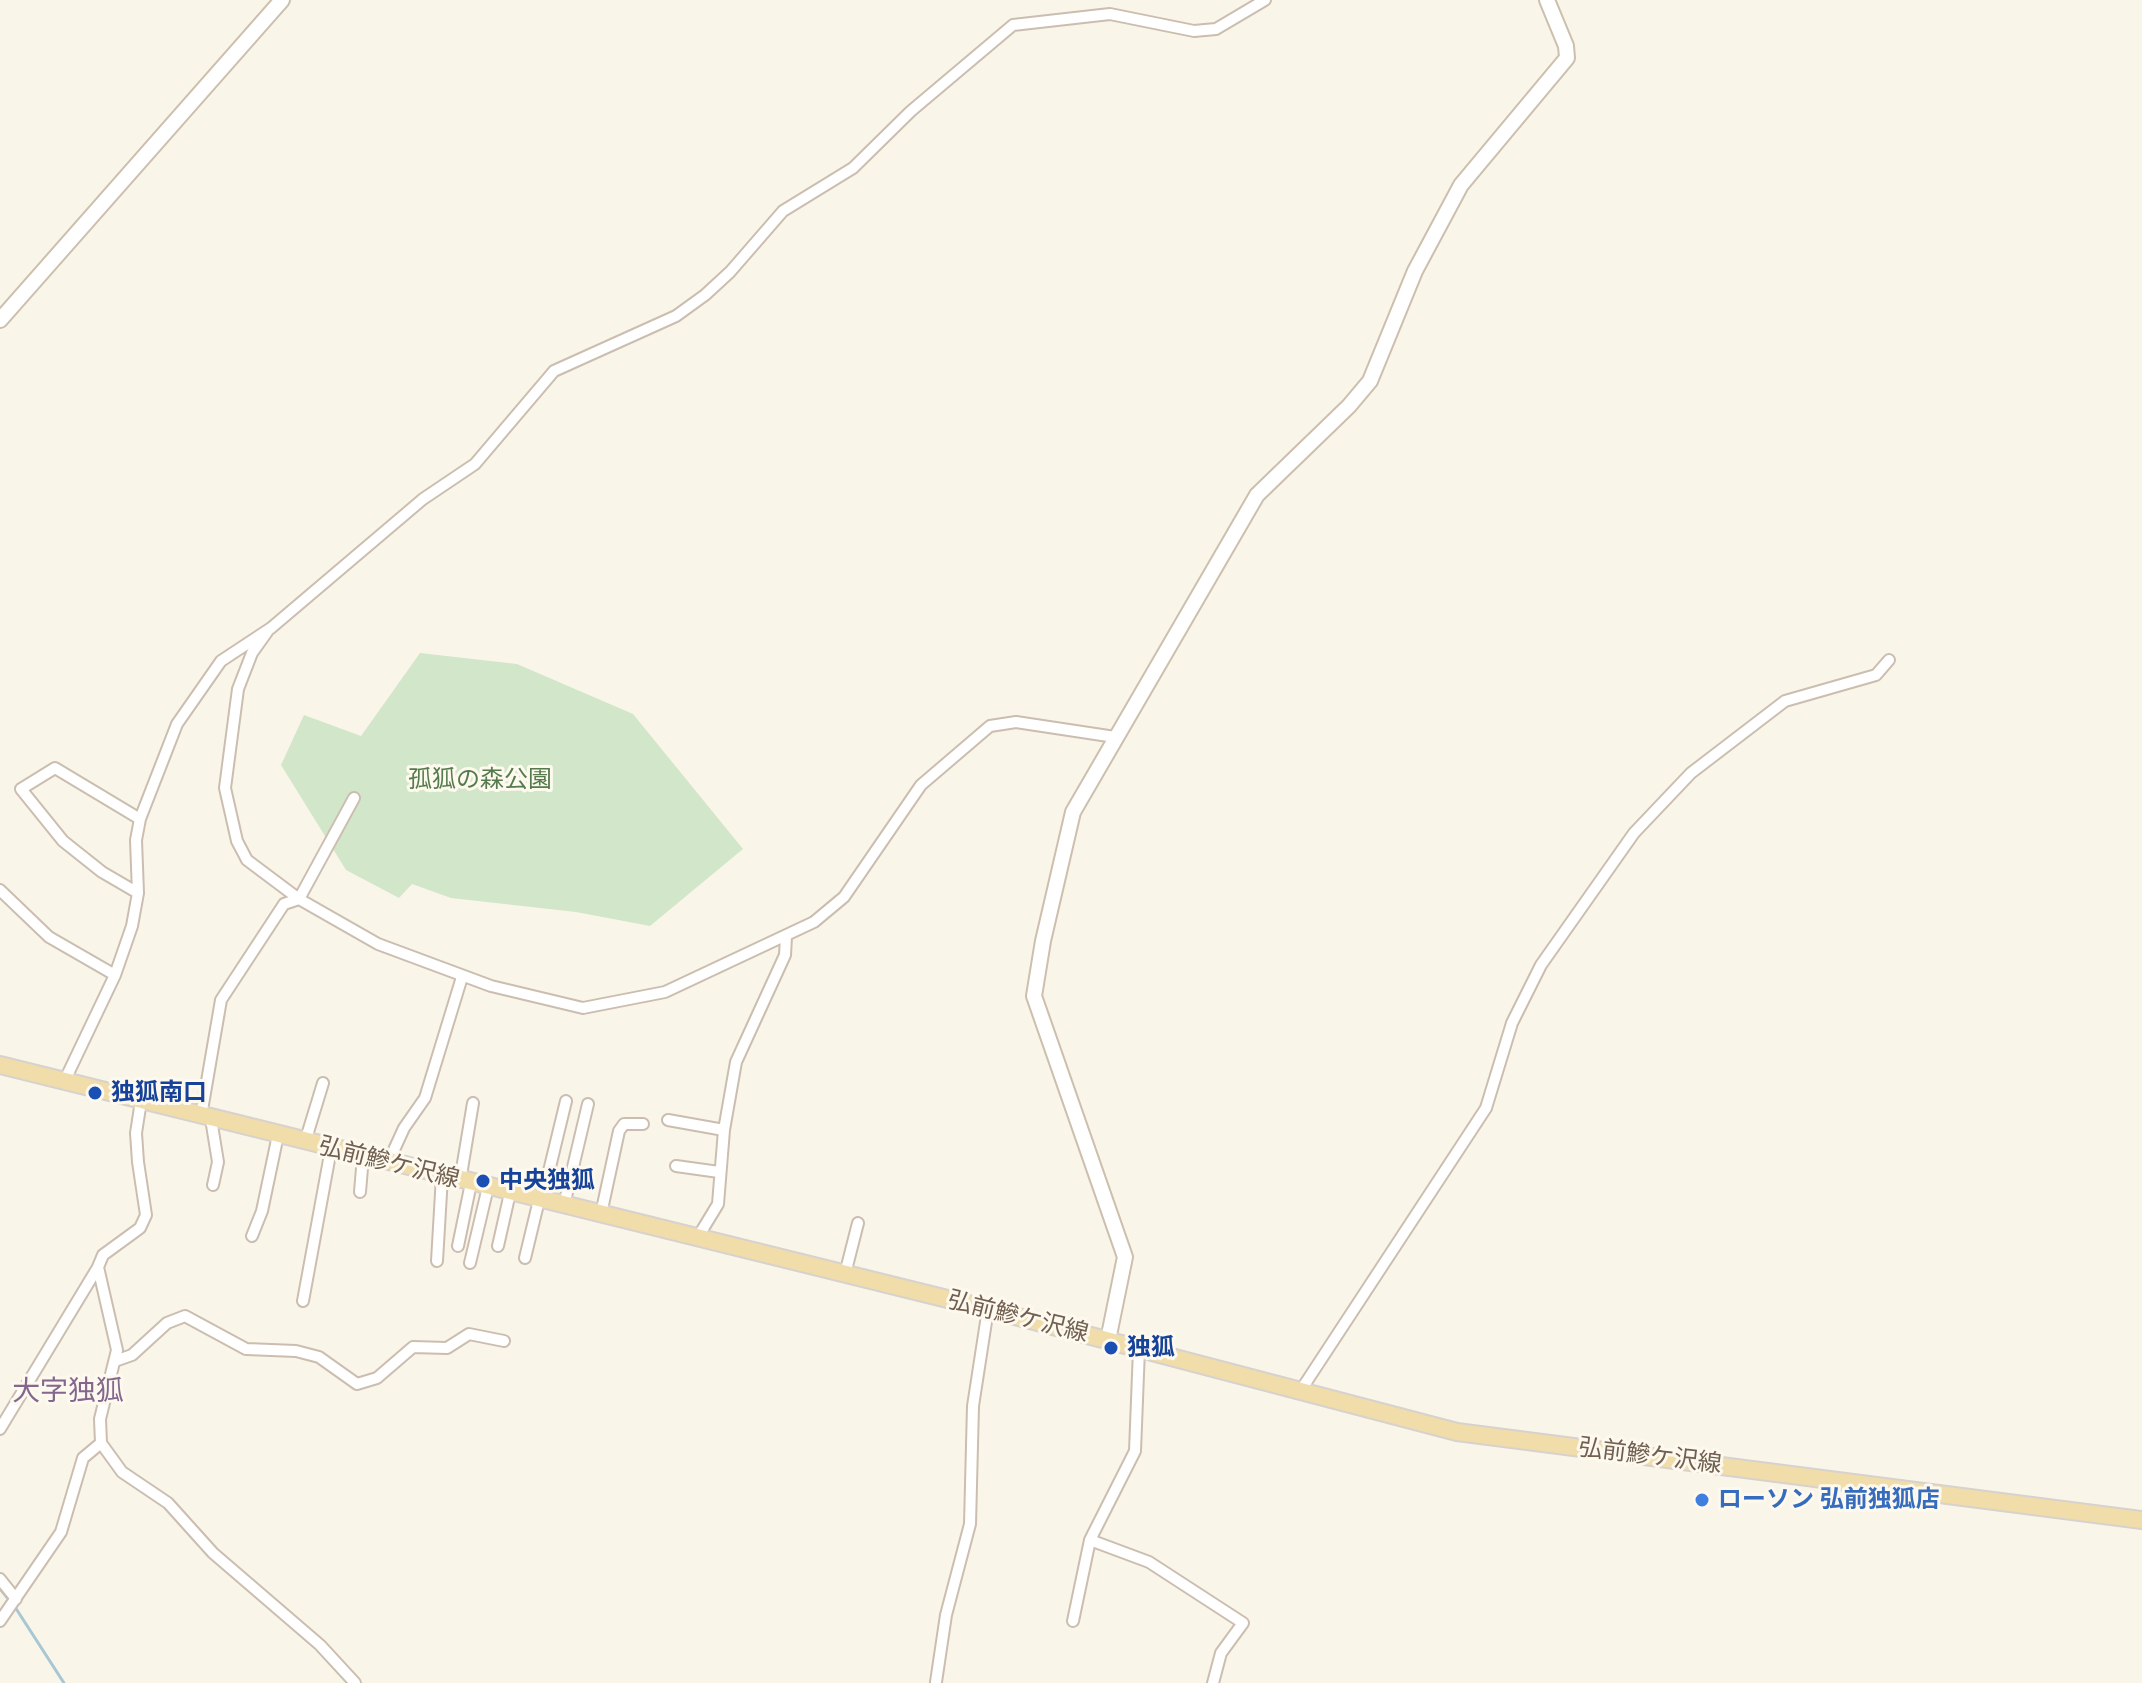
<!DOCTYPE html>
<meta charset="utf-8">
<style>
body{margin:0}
canvas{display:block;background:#faf5e9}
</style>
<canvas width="2142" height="1683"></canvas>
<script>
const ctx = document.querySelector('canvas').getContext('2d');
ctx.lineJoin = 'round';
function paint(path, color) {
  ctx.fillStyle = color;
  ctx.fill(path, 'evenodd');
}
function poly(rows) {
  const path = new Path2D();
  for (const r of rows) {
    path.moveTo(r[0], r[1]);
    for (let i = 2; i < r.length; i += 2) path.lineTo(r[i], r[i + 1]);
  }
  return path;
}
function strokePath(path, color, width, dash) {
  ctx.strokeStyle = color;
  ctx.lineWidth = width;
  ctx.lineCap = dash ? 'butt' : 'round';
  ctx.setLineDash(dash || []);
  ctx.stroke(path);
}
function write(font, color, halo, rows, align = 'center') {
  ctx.font = font + ' Raleway,"Noto Sans JP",sans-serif';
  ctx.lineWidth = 6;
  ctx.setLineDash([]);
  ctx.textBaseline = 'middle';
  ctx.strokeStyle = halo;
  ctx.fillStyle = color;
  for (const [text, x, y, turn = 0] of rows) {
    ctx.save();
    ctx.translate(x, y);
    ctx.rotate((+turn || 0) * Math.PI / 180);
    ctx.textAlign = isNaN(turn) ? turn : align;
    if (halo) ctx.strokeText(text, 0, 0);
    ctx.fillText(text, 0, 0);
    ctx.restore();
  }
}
paint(poly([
 [420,653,517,664,633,714,743,849,650,926,576,912,451,898,412,884,399,898,346,870,281,765,304,715,361,736]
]), '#d2e6c9');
strokePath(poly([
 [0,1589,10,1601],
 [15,1607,64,1683]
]), '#a7c7d2', 3);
const street = poly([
 [267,632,252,653,238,689,225,788,237,841,247,860,299,899,378,944,491,986,583,1008,665,992,814,922,844,897,921,785,990,726,1016,722,1115,737],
 [0,890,49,937,115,975],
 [138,893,102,872,63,841,21,789,55,768,140,819],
 [64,1082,115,975,132,926,138,893,136,840,140,819,177,724,221,661,271,628,423,499,475,464,554,371,676,316,705,295,730,272,783,211,853,168,911,111,1013,25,1110,14,1194,31,1216,29,1265,0],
 [141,1101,136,1133,138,1162,146,1215,140,1228,103,1255,98,1267,117,1350,100,1419,101,1443,122,1472,168,1503,213,1553,320,1645,355,1683],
 [201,1116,221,1000,284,904,299,899,354,798],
 [211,1119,218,1162,213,1185],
 [668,1120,724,1130],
 [305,1142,323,1083],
 [388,1163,404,1128,425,1098,462,977],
 [676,1166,719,1172],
 [460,1181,473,1103],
 [360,1192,363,1156],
 [542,1200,566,1101],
 [564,1205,588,1104],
 [601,1214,619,1131,624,1124,643,1124],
 [252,1236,262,1211,278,1135],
 [698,1237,718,1204,724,1130,736,1062,785,955,786,937],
 [458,1246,471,1183],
 [498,1246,510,1193],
 [525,1258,539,1200],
 [437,1261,442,1176],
 [470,1263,488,1187],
 [845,1274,858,1223],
 [303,1301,331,1149],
 [115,1361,132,1355,167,1323,185,1316,246,1349,296,1351,319,1357,357,1384,377,1378,413,1347,447,1348,469,1334,504,1341],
 [1301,1390,1486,1108,1512,1023,1541,965,1634,833,1691,773,1785,701,1876,675,1889,660],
 [0,1429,98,1267],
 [1090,1540,1149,1562,1243,1623,1221,1653,1213,1683],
 [0,1579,16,1599],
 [0,1621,61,1532,83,1458,101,1443],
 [1073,1621,1090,1540,1135,1451,1139,1349],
 [936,1682,946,1615,970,1524,973,1406,988,1309]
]);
const secondary = poly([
 [0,320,282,0],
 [1108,1340,1125,1257,1034,996,1043,941,1073,812,1257,495,1349,406,1370,381,1415,271,1461,185,1567,58,1566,46,1547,0]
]);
const primary = poly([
 [0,1065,988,1309,1457,1432,2142,1520]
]);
strokePath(street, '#cbbeb0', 14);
strokePath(secondary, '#cdbfae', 18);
strokePath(primary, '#d7d2ce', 20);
strokePath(street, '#fff', 10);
strokePath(secondary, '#fff', 14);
strokePath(primary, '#f1dda9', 16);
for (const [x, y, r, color] of [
 [95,1093,8,"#1a4fb4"],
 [483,1181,8,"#1a4fb4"],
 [1111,1348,8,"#1a4fb4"],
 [1702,1500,8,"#3f7fe0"]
]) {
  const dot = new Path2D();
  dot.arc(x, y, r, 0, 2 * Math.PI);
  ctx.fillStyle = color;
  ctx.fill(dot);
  strokePath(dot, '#fdf9ef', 3);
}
write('24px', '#557b4c', '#fdf9ef', [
 ["孤狐の森公園",480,780]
]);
write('bold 24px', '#164399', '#fdf9ef', [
 ["独狐南口",111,1093],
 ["中央独狐",499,1181],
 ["独狐",1127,1348]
], 'left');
write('24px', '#715f4f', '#fdf9ef', [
 ["弘前鰺ケ沢線",389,1163,14],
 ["弘前鰺ケ沢線",1018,1317,14],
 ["弘前鰺ケ沢線",1650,1456,7]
]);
write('bold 24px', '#366cbe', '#fdf9ef', [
 ["ローソン 弘前独狐店",1718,1500]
], 'left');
write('28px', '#84678d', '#fdf9ef', [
 ["大字独狐",68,1392]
]);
</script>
